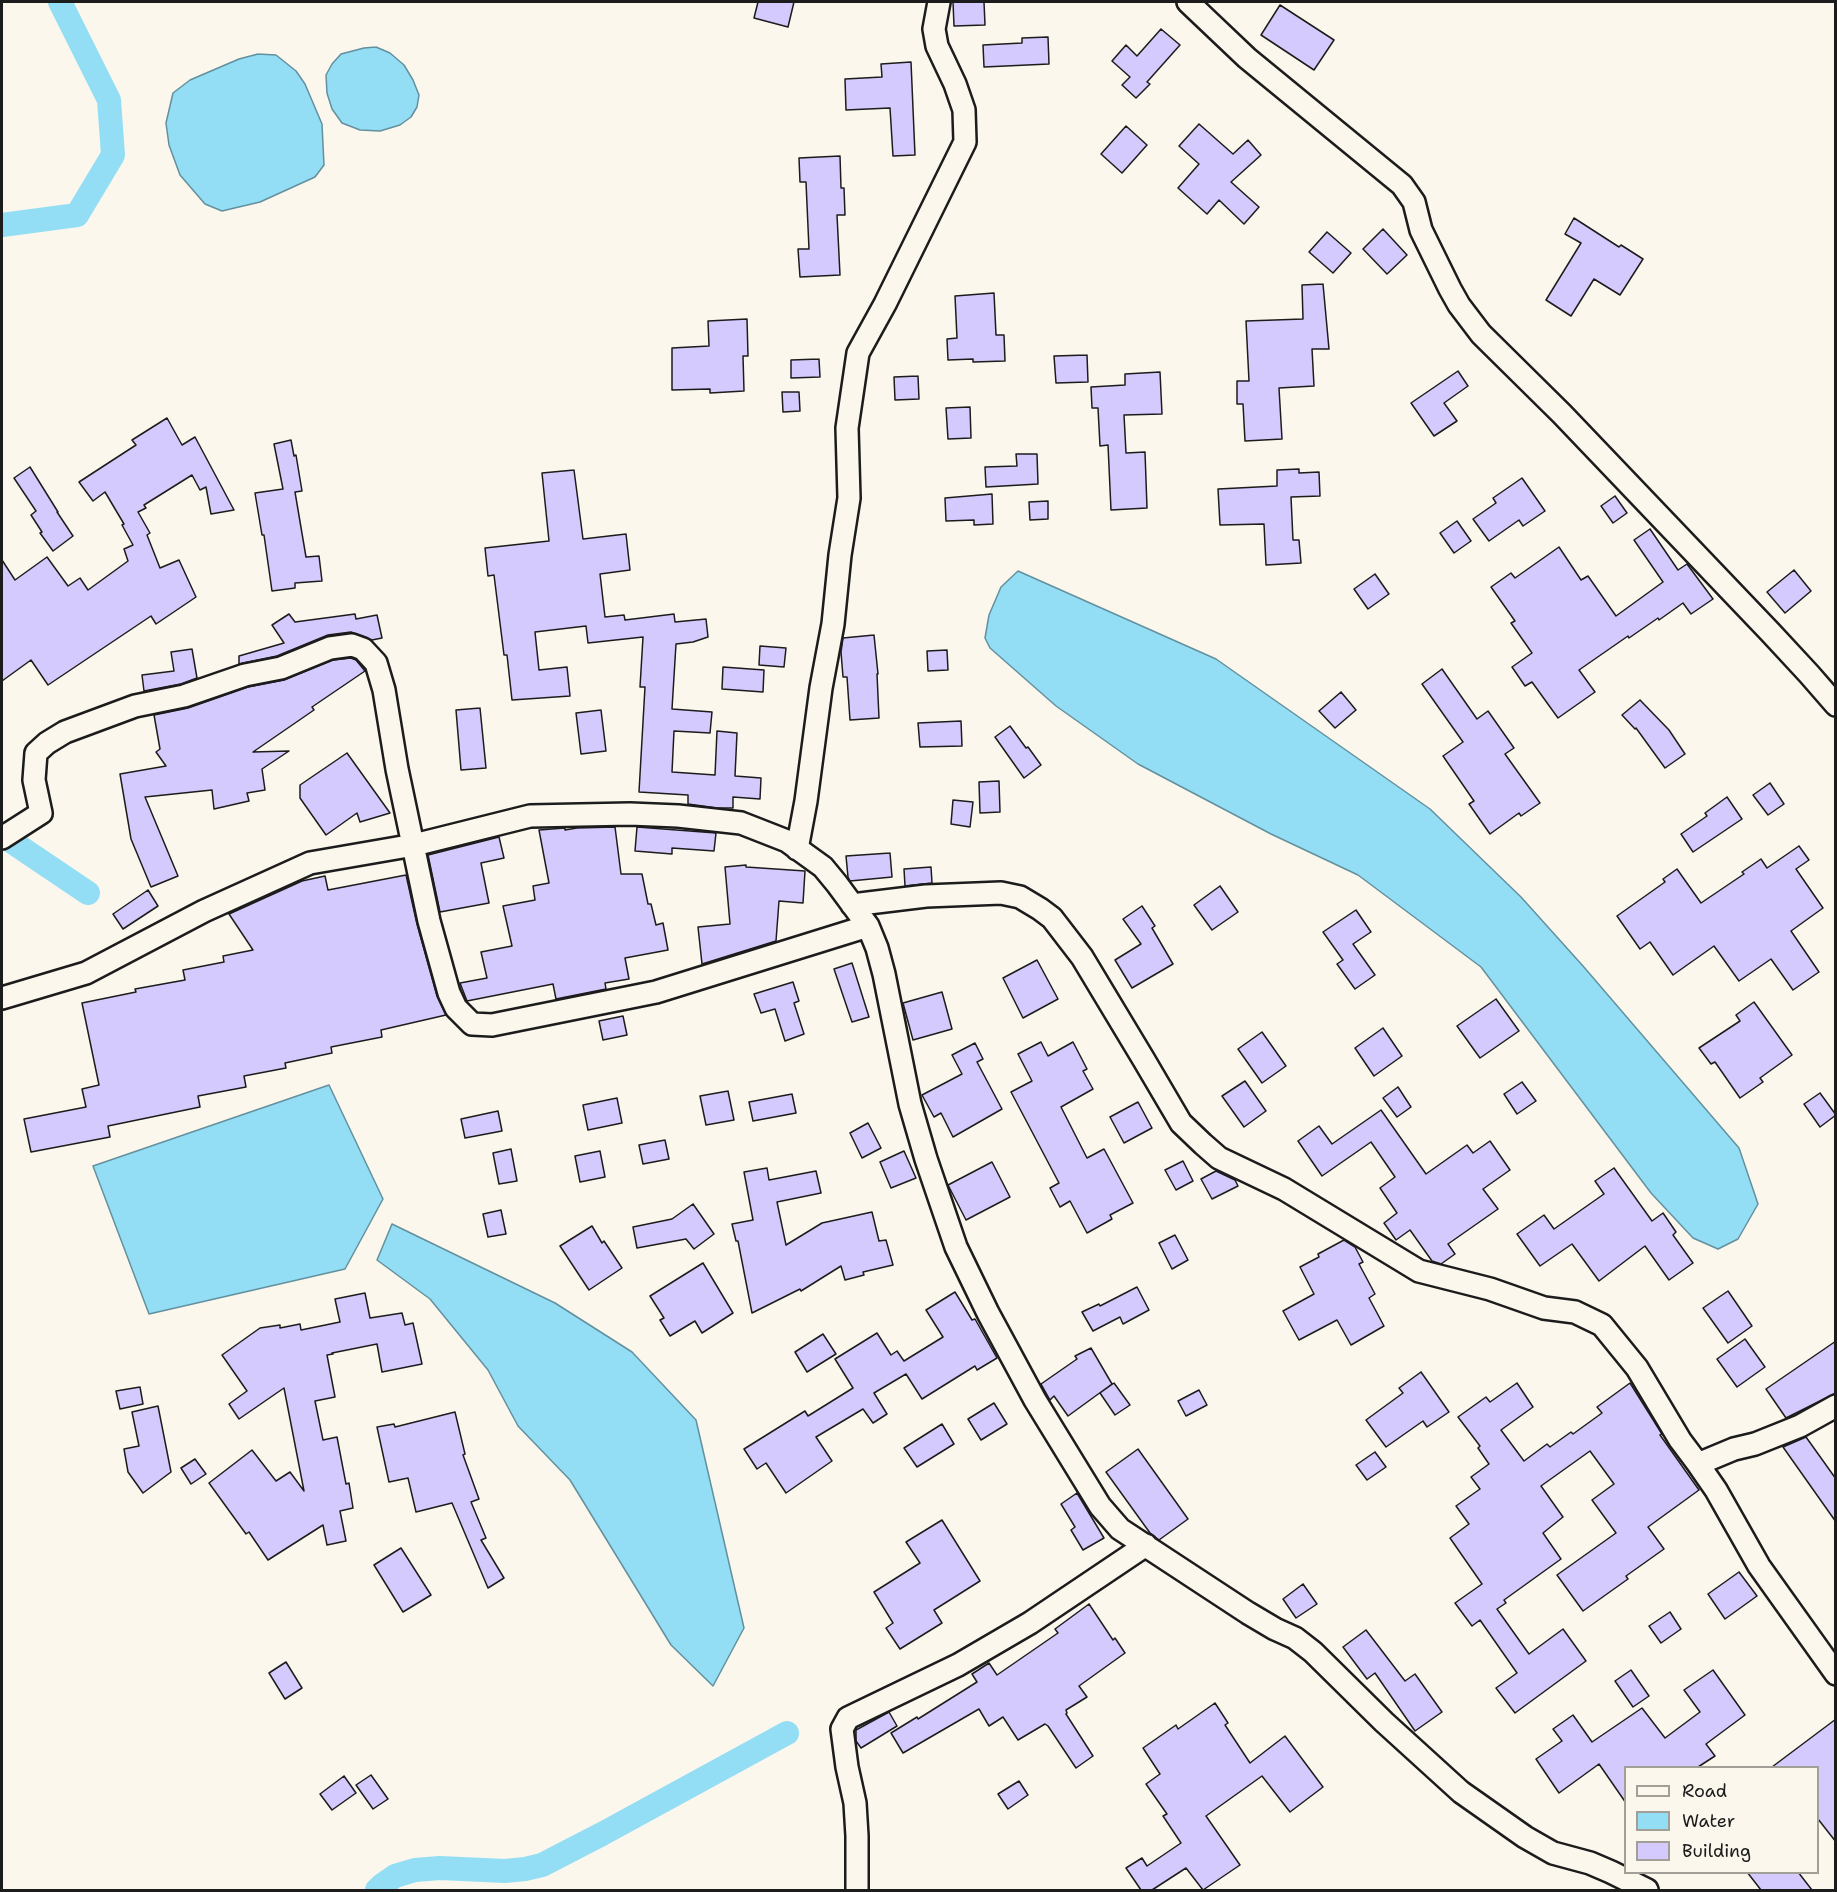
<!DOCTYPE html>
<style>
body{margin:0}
#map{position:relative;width:1837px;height:1892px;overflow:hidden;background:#fbf7ec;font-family:"Shantell Sans",sans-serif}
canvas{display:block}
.frame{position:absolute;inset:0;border:3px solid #1c1c1c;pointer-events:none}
.legend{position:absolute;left:1624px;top:1766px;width:195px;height:108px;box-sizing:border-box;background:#fbf7ec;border:2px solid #a29f99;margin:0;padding:8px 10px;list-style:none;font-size:18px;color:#1c1c1c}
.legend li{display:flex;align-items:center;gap:12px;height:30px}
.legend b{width:30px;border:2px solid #a29f99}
</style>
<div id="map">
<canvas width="1837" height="1892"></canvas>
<div class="frame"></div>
<ul class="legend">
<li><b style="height:8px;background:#fbf7ec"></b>Road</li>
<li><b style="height:16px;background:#93def4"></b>Water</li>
<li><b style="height:16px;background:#d5cafd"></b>Building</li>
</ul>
</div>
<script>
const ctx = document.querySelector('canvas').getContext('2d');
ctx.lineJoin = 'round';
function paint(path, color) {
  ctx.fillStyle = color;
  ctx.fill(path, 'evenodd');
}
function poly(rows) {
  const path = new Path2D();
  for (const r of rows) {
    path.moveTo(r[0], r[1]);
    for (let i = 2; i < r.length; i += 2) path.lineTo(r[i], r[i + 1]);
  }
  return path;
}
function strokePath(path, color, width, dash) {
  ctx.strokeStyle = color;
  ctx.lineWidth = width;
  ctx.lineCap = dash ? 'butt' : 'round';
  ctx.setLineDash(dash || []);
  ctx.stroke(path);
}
const water = poly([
 [376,47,390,53,404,65,413,80,419,95,417,107,411,117,400,125,380,131,360,130,342,123,332,109,327,93,326,75,332,64,341,54,364,48,376,47],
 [258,54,276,55,296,71,305,84,322,124,324,165,315,177,260,202,222,211,205,204,180,175,169,145,166,123,173,93,190,80,239,59,258,54],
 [1018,571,1216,659,1430,809,1521,897,1583,966,1739,1148,1758,1204,1738,1239,1718,1249,1693,1238,1651,1193,1481,967,1358,875,1271,834,1138,764,1056,706,990,648,985,638,989,615,1001,587,1018,571],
 [329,1085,383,1199,345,1269,149,1314,93,1166,329,1085],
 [392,1224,555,1303,632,1352,696,1420,744,1628,713,1686,671,1645,570,1480,518,1426,488,1370,430,1299,377,1260,392,1224]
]);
paint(water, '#93def4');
strokePath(water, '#63909e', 1.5);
strokePath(poly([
 [2,225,77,215,113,155,109,100,60,2],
 [2,835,88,893],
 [377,1890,382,1885,395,1876,415,1870,440,1868,505,1871,525,1869,542,1865,602,1834,787,1733]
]), '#93def4', 24);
const building = poly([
 [758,2,794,2,788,27,754,18,758,2],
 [953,2,984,2,985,25,954,26,953,2],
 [1280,5,1334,40,1314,70,1261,35,1280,5],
 [1161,29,1180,45,1147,82,1150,84,1136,98,1122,85,1130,77,1112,61,1126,45,1137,56,1161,29],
 [1048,37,1049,64,984,67,983,45,1022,43,1022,38,1048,37],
 [911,62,915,155,893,156,890,108,846,110,845,79,882,77,881,64,911,62],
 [1199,124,1233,154,1248,140,1261,155,1231,182,1259,207,1244,224,1219,200,1207,214,1178,188,1199,164,1179,146,1199,124],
 [1126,126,1147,145,1122,173,1101,154,1126,126],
 [840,156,841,188,844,188,845,215,837,215,840,275,800,277,798,249,809,249,806,182,800,182,799,158,840,156],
 [1574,218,1619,247,1621,245,1643,259,1620,295,1594,279,1571,316,1546,300,1581,243,1565,234,1574,218],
 [1383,229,1407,255,1387,274,1363,249,1383,229],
 [1327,232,1351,253,1333,273,1309,252,1327,232],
 [1323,284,1329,349,1312,349,1314,386,1279,388,1282,439,1245,441,1243,404,1237,404,1237,381,1249,381,1246,321,1303,319,1302,285,1323,284],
 [994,293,996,335,1004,335,1005,361,973,362,973,359,948,360,947,339,957,338,955,296,994,293],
 [747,319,748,356,743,356,744,391,710,393,710,389,672,390,672,348,709,346,708,321,747,319],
 [1087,355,1088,382,1056,383,1054,356,1087,355],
 [819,359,820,377,791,378,791,360,819,359],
 [1458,371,1468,386,1444,403,1457,421,1434,436,1411,403,1458,371],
 [1160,372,1162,414,1124,415,1126,453,1145,452,1147,508,1111,510,1108,445,1100,446,1098,408,1092,408,1091,387,1125,385,1125,374,1160,372],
 [918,376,919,399,895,400,894,377,918,376],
 [782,392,799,392,800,411,783,412,782,392],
 [970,407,971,438,948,439,946,408,970,407],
 [167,418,182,445,195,437,234,510,211,514,206,487,200,490,192,475,144,505,146,508,138,512,150,533,147,535,160,568,179,560,196,597,156,624,151,616,48,685,31,660,2,681,2,560,15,580,47,557,68,586,80,578,88,590,128,561,124,549,133,545,122,525,124,524,105,492,93,501,79,482,136,445,132,440,167,418],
 [291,440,294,456,296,455,302,491,295,492,306,557,319,556,322,581,295,583,295,588,272,591,264,535,262,535,255,493,283,489,274,444,291,440],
 [1016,454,1037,454,1038,484,986,487,985,467,1017,466,1016,454],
 [30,467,58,512,57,512,73,536,53,551,40,533,42,532,31,515,36,511,14,478,30,467],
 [1299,469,1299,473,1319,472,1320,496,1291,497,1293,540,1299,540,1301,563,1266,565,1264,524,1220,525,1218,489,1277,486,1277,470,1299,469],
 [574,470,583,539,626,534,630,570,600,574,605,617,624,615,625,620,674,614,675,622,706,619,708,637,693,642,676,644,672,709,712,712,710,733,674,731,672,772,715,775,717,731,737,733,735,776,761,778,760,799,733,797,733,808,717,808,688,804,688,795,639,792,645,687,640,687,643,637,588,643,586,626,535,632,539,670,567,667,570,696,512,700,507,655,504,655,494,575,488,576,485,548,549,541,542,473,574,470],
 [1522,478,1545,511,1523,526,1519,520,1489,541,1473,519,1496,503,1493,498,1522,478],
 [992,494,993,524,974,525,974,520,946,521,945,498,992,494],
 [1615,496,1627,513,1613,523,1601,506,1615,496],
 [1048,501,1048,519,1030,520,1029,502,1048,501],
 [1457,521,1471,541,1454,553,1440,533,1457,521],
 [1650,529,1678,570,1687,564,1713,599,1691,614,1683,603,1659,620,1658,618,1629,638,1628,636,1579,670,1595,692,1558,718,1532,682,1525,686,1512,667,1532,653,1511,623,1515,621,1491,587,1511,573,1515,578,1559,547,1581,580,1588,576,1616,616,1663,582,1634,540,1650,529],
 [1794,570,1811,591,1785,613,1767,592,1794,570],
 [1375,574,1389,594,1368,609,1354,589,1375,574],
 [289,614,295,622,355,614,356,619,377,615,382,638,372,640,351,632,328,635,277,656,239,664,239,656,284,643,272,625,289,614],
 [874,635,878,674,877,674,879,718,850,720,847,677,843,677,841,652,843,638,874,635],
 [760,646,786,648,784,667,759,665,760,646],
 [192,649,197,678,181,684,144,691,142,675,174,671,171,652,192,649],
 [947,650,948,670,928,671,927,651,947,650],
 [351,658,356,660,365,671,312,707,314,710,253,752,289,751,262,769,265,790,247,793,249,801,214,809,212,790,145,797,178,876,151,887,131,839,120,774,166,766,156,752,160,749,154,715,188,708,248,687,284,680,333,660,351,658],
 [723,667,764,670,763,692,722,689,723,667],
 [1442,669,1477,719,1488,711,1514,748,1505,754,1540,803,1521,816,1519,813,1490,834,1469,804,1474,801,1443,756,1463,742,1422,684,1442,669],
 [1341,692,1356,710,1335,728,1319,711,1341,692],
 [1640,700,1669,730,1685,754,1665,768,1636,728,1635,729,1622,715,1640,700],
 [480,708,486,768,461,770,456,710,480,708],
 [601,710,606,751,581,754,576,713,601,710],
 [961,721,962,746,920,747,918,723,961,721],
 [1010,726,1026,748,1028,747,1041,765,1024,778,995,737,1010,726],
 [347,753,390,813,360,822,357,813,326,835,300,798,300,785,347,753],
 [999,781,1000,812,980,813,979,782,999,781],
 [1770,783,1784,804,1768,815,1753,795,1770,783],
 [1727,797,1742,819,1693,852,1681,834,1707,816,1705,813,1727,797],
 [953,800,973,802,970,827,951,824,953,800],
 [615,827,621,874,642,874,648,904,651,904,656,925,663,923,668,950,625,958,629,979,605,983,606,989,556,999,553,984,467,1001,460,983,487,978,481,952,512,946,503,906,535,900,533,886,549,883,539,830,565,828,565,830,577,828,615,827],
 [637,827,716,833,714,851,672,848,672,854,635,851,637,827],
 [499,837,504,858,481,863,489,903,440,912,428,855,499,837],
 [1799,846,1809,860,1796,869,1823,908,1791,931,1819,972,1793,990,1771,959,1739,981,1714,946,1673,975,1650,942,1640,949,1617,916,1665,882,1663,879,1677,869,1701,903,1744,874,1742,872,1761,859,1767,868,1799,846],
 [890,853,892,877,850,881,848,877,846,856,890,853],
 [746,865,746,867,805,871,803,903,779,901,776,941,702,964,698,927,730,924,725,867,746,865],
 [931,867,932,883,905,886,904,869,931,867],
 [406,875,417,924,437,996,446,1015,381,1030,382,1037,331,1047,332,1053,285,1063,286,1068,244,1076,246,1087,198,1096,200,1107,108,1126,110,1137,31,1152,24,1119,86,1107,82,1089,99,1085,82,1003,136,992,135,989,185,980,183,970,224,962,223,956,253,950,229,914,302,881,325,876,328,890,406,875],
 [1220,886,1238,912,1212,930,1194,905,1220,886],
 [148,890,158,906,123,929,113,914,148,890],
 [1142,906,1155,926,1152,928,1173,964,1132,988,1115,960,1141,944,1123,919,1142,906],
 [1356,910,1371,932,1353,944,1375,975,1355,989,1337,964,1343,960,1323,932,1356,910],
 [1037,960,1058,999,1023,1018,1003,978,1037,960],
 [852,963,869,1017,852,1022,834,969,852,963],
 [793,982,799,1001,794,1003,804,1034,785,1041,775,1009,761,1013,754,994,793,982],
 [942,992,952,1029,913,1040,903,1003,942,992],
 [1496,999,1519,1031,1480,1058,1457,1026,1496,999],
 [1754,1002,1792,1055,1760,1078,1763,1082,1740,1098,1715,1062,1711,1064,1699,1048,1740,1021,1736,1015,1754,1002],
 [623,1016,627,1035,603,1040,599,1021,623,1016],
 [1383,1028,1402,1056,1374,1076,1355,1048,1383,1028],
 [1262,1032,1286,1066,1262,1083,1238,1049,1262,1032],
 [1041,1042,1048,1056,1073,1042,1087,1069,1083,1071,1093,1089,1061,1107,1087,1158,1104,1149,1133,1203,1110,1215,1112,1219,1087,1233,1070,1201,1060,1207,1050,1188,1059,1183,1011,1092,1032,1081,1018,1054,1041,1042],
 [975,1043,983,1059,977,1062,1002,1109,953,1137,941,1113,934,1117,922,1095,962,1074,952,1055,975,1043],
 [1245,1081,1266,1111,1244,1127,1222,1096,1245,1081],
 [1522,1082,1536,1101,1517,1114,1504,1094,1522,1082],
 [1398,1087,1411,1107,1397,1117,1383,1098,1398,1087],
 [728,1091,734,1120,706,1125,700,1096,728,1091],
 [1820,1093,1836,1115,1820,1127,1804,1104,1820,1093],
 [792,1094,796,1113,753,1121,749,1102,792,1094],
 [617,1098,622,1123,588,1130,583,1105,617,1098],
 [1138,1102,1152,1128,1124,1143,1110,1117,1138,1102],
 [1381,1110,1426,1174,1467,1145,1473,1153,1490,1141,1510,1170,1483,1189,1498,1209,1448,1244,1455,1254,1441,1264,1432,1261,1410,1230,1396,1240,1384,1223,1397,1213,1380,1188,1395,1177,1371,1142,1322,1176,1298,1141,1319,1126,1332,1144,1381,1110],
 [498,1111,502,1131,465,1138,461,1119,498,1111],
 [868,1123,881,1148,862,1158,850,1133,868,1123],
 [665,1140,669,1159,643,1164,639,1145,665,1140],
 [511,1149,517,1181,499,1184,493,1153,511,1149],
 [600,1151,605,1177,580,1182,575,1156,600,1151],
 [904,1151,916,1178,891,1188,880,1162,904,1151],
 [1183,1161,1193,1181,1176,1190,1165,1170,1183,1161],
 [992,1162,1010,1197,966,1220,948,1185,992,1162],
 [767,1168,769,1180,816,1171,821,1193,777,1202,786,1245,822,1223,872,1212,879,1241,886,1240,893,1265,863,1272,864,1275,845,1280,841,1266,801,1291,800,1289,752,1313,738,1241,736,1241,732,1224,753,1220,744,1172,767,1168],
 [1614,1168,1652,1221,1663,1213,1676,1232,1673,1235,1693,1263,1669,1280,1645,1246,1599,1281,1572,1244,1540,1266,1517,1234,1544,1215,1554,1229,1604,1194,1595,1181,1614,1168],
 [1216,1171,1235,1180,1238,1186,1212,1199,1201,1179,1216,1171],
 [693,1204,714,1234,694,1249,686,1239,637,1248,633,1227,672,1219,693,1204],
 [501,1210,506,1234,488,1237,483,1214,501,1210],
 [592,1226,602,1243,604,1241,622,1268,589,1290,560,1246,592,1226],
 [1175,1235,1188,1260,1172,1269,1159,1243,1175,1235],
 [1344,1240,1355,1247,1363,1262,1359,1264,1375,1294,1369,1298,1384,1326,1351,1345,1337,1320,1299,1340,1283,1311,1314,1294,1300,1267,1319,1257,1318,1254,1344,1240],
 [703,1263,733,1313,702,1333,695,1321,670,1336,660,1320,664,1318,650,1296,703,1263],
 [1137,1287,1149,1310,1123,1324,1120,1317,1093,1331,1082,1312,1099,1304,1100,1306,1137,1287],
 [1728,1291,1752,1326,1728,1343,1703,1308,1728,1291],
 [955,1292,972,1320,975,1319,997,1358,977,1370,975,1366,922,1399,906,1374,874,1393,887,1414,873,1423,863,1409,816,1437,832,1461,786,1493,766,1463,757,1469,744,1449,805,1411,808,1416,853,1388,835,1359,877,1333,891,1355,897,1351,904,1361,943,1337,926,1310,955,1292],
 [365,1293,370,1318,402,1313,405,1325,413,1323,422,1364,382,1372,377,1344,332,1353,333,1354,327,1355,335,1397,315,1401,323,1440,337,1437,346,1484,349,1483,353,1508,340,1511,346,1541,327,1545,323,1525,268,1560,249,1532,246,1534,209,1483,252,1450,276,1481,290,1472,304,1491,284,1388,239,1419,229,1404,247,1391,222,1355,260,1328,280,1325,280,1328,300,1324,301,1330,340,1322,335,1299,365,1293],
 [823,1334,836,1354,807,1372,795,1352,823,1334],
 [1745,1339,1765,1367,1737,1387,1717,1359,1745,1339],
 [1836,1341,1836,1393,1786,1418,1766,1389,1836,1341],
 [1091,1348,1112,1384,1068,1416,1054,1396,1050,1400,1041,1384,1077,1359,1075,1356,1091,1348],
 [1421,1372,1449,1412,1427,1427,1423,1421,1386,1447,1366,1420,1403,1393,1399,1388,1421,1372],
 [1114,1383,1130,1405,1115,1415,1100,1393,1114,1383],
 [1517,1383,1533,1407,1501,1430,1524,1461,1547,1444,1550,1447,1571,1432,1573,1434,1602,1413,1597,1407,1630,1383,1662,1434,1660,1435,1699,1490,1648,1527,1664,1549,1626,1576,1628,1579,1583,1611,1557,1575,1616,1533,1592,1500,1614,1484,1590,1451,1541,1486,1563,1517,1543,1533,1561,1559,1504,1600,1506,1603,1497,1609,1529,1654,1563,1629,1586,1661,1515,1713,1496,1688,1517,1673,1480,1620,1472,1626,1455,1603,1482,1584,1450,1538,1469,1524,1456,1506,1480,1489,1471,1477,1489,1464,1478,1448,1480,1446,1458,1417,1486,1397,1490,1402,1517,1383],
 [140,1387,143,1404,120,1409,116,1391,140,1387],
 [1199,1390,1207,1405,1186,1416,1178,1401,1199,1390],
 [994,1403,1007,1424,981,1440,968,1419,994,1403],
 [158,1406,171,1472,143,1493,128,1472,124,1449,139,1446,132,1412,158,1406],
 [455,1412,465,1454,463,1455,479,1499,471,1502,486,1538,481,1540,504,1578,488,1588,452,1503,416,1512,408,1478,389,1482,377,1427,394,1424,395,1427,455,1412],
 [942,1424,954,1444,917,1467,904,1448,942,1424],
 [1806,1437,1836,1479,1836,1522,1783,1447,1806,1437],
 [1138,1449,1188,1519,1159,1540,1150,1533,1106,1472,1138,1449],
 [1375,1452,1386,1467,1367,1480,1356,1465,1375,1452],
 [195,1459,206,1474,191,1484,181,1468,195,1459],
 [1077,1493,1104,1538,1083,1550,1071,1530,1075,1527,1061,1504,1077,1493],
 [942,1520,980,1581,934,1610,942,1623,900,1649,886,1628,893,1623,874,1592,920,1563,906,1542,942,1520],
 [401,1548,431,1595,403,1612,374,1565,401,1548],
 [1739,1572,1757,1596,1725,1619,1708,1594,1739,1572],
 [1303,1584,1317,1604,1296,1618,1283,1599,1303,1584],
 [1089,1604,1113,1640,1115,1638,1125,1653,1079,1686,1087,1697,1066,1710,1067,1713,1066,1714,1093,1756,1076,1768,1048,1726,1045,1724,1018,1740,1003,1717,989,1726,979,1709,903,1753,891,1733,917,1717,918,1719,977,1682,972,1674,989,1663,997,1675,1058,1633,1055,1629,1089,1604],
 [1670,1612,1681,1629,1661,1643,1649,1626,1670,1612],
 [1366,1630,1405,1681,1415,1674,1442,1712,1415,1731,1375,1673,1367,1679,1343,1647,1366,1630],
 [286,1662,302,1688,285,1699,269,1673,286,1662],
 [1631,1670,1649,1696,1633,1707,1615,1681,1631,1670],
 [1713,1670,1745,1715,1706,1744,1715,1756,1698,1767,1626,1767,1626,1803,1599,1764,1559,1793,1536,1759,1562,1741,1553,1729,1573,1715,1592,1742,1642,1708,1665,1738,1700,1712,1684,1690,1713,1670],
 [1215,1703,1228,1723,1225,1725,1250,1763,1285,1736,1323,1787,1290,1812,1262,1776,1206,1816,1240,1865,1203,1890,1186,1868,1152,1890,1141,1890,1126,1868,1142,1858,1147,1866,1181,1843,1163,1816,1167,1814,1146,1784,1160,1774,1143,1748,1176,1725,1178,1729,1215,1703],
 [889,1712,897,1726,861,1748,856,1741,856,1730,889,1712],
 [1836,1719,1836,1842,1818,1819,1818,1767,1772,1767,1836,1719],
 [371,1775,388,1799,373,1809,356,1785,371,1775],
 [344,1776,356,1793,332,1810,320,1794,344,1776],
 [1019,1781,1028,1795,1008,1809,998,1794,1019,1781],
 [1747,1872,1798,1872,1812,1890,1761,1890,1747,1872]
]);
paint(building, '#d5cafd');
strokePath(building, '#1c1c1c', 1.5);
const street = poly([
 [1188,2,1247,58,1402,185,1414,202,1421,230,1450,289,1459,305,1481,334,1562,414,1771,633,1809,674,1836,705],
 [2,838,41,813,34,780,36,753,47,743,65,732,135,706,184,696,245,675,281,668,330,648,352,645,363,649,376,663,384,690,397,769,429,921,449,993,456,1008,472,1024,492,1025,656,992,868,926],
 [797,849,806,801,821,688,833,624,840,555,849,498,847,428,858,353,885,304,965,142,964,110,955,84,937,46,934,29,939,2],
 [852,905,926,896,1001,893,1020,897,1040,909,1052,918,1082,957,1144,1060,1181,1123,1203,1144,1219,1158,1284,1189,1419,1271,1490,1289,1544,1308,1575,1312,1602,1325,1637,1368,1680,1440,1698,1464,1734,1449,1755,1444,1800,1426,1836,1406],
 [2,998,86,973,204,911,310,863,414,845,530,816,630,814,678,816,741,823,787,841,823,867,837,884,868,926,877,948,884,974,910,1104,926,1159,956,1247,988,1313,1035,1400,1100,1506,1120,1529,1248,1613,1275,1629,1295,1638,1313,1652,1384,1722,1461,1792,1525,1837,1553,1853,1590,1863,1611,1872,1647,1890],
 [1698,1464,1716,1490,1759,1566,1836,1674],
 [857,1890,857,1836,855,1803,847,1767,842,1729,848,1718,958,1665,1030,1623,1146,1545]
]);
strokePath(street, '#1c1c1c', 26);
strokePath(street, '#fbf7ec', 21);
</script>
